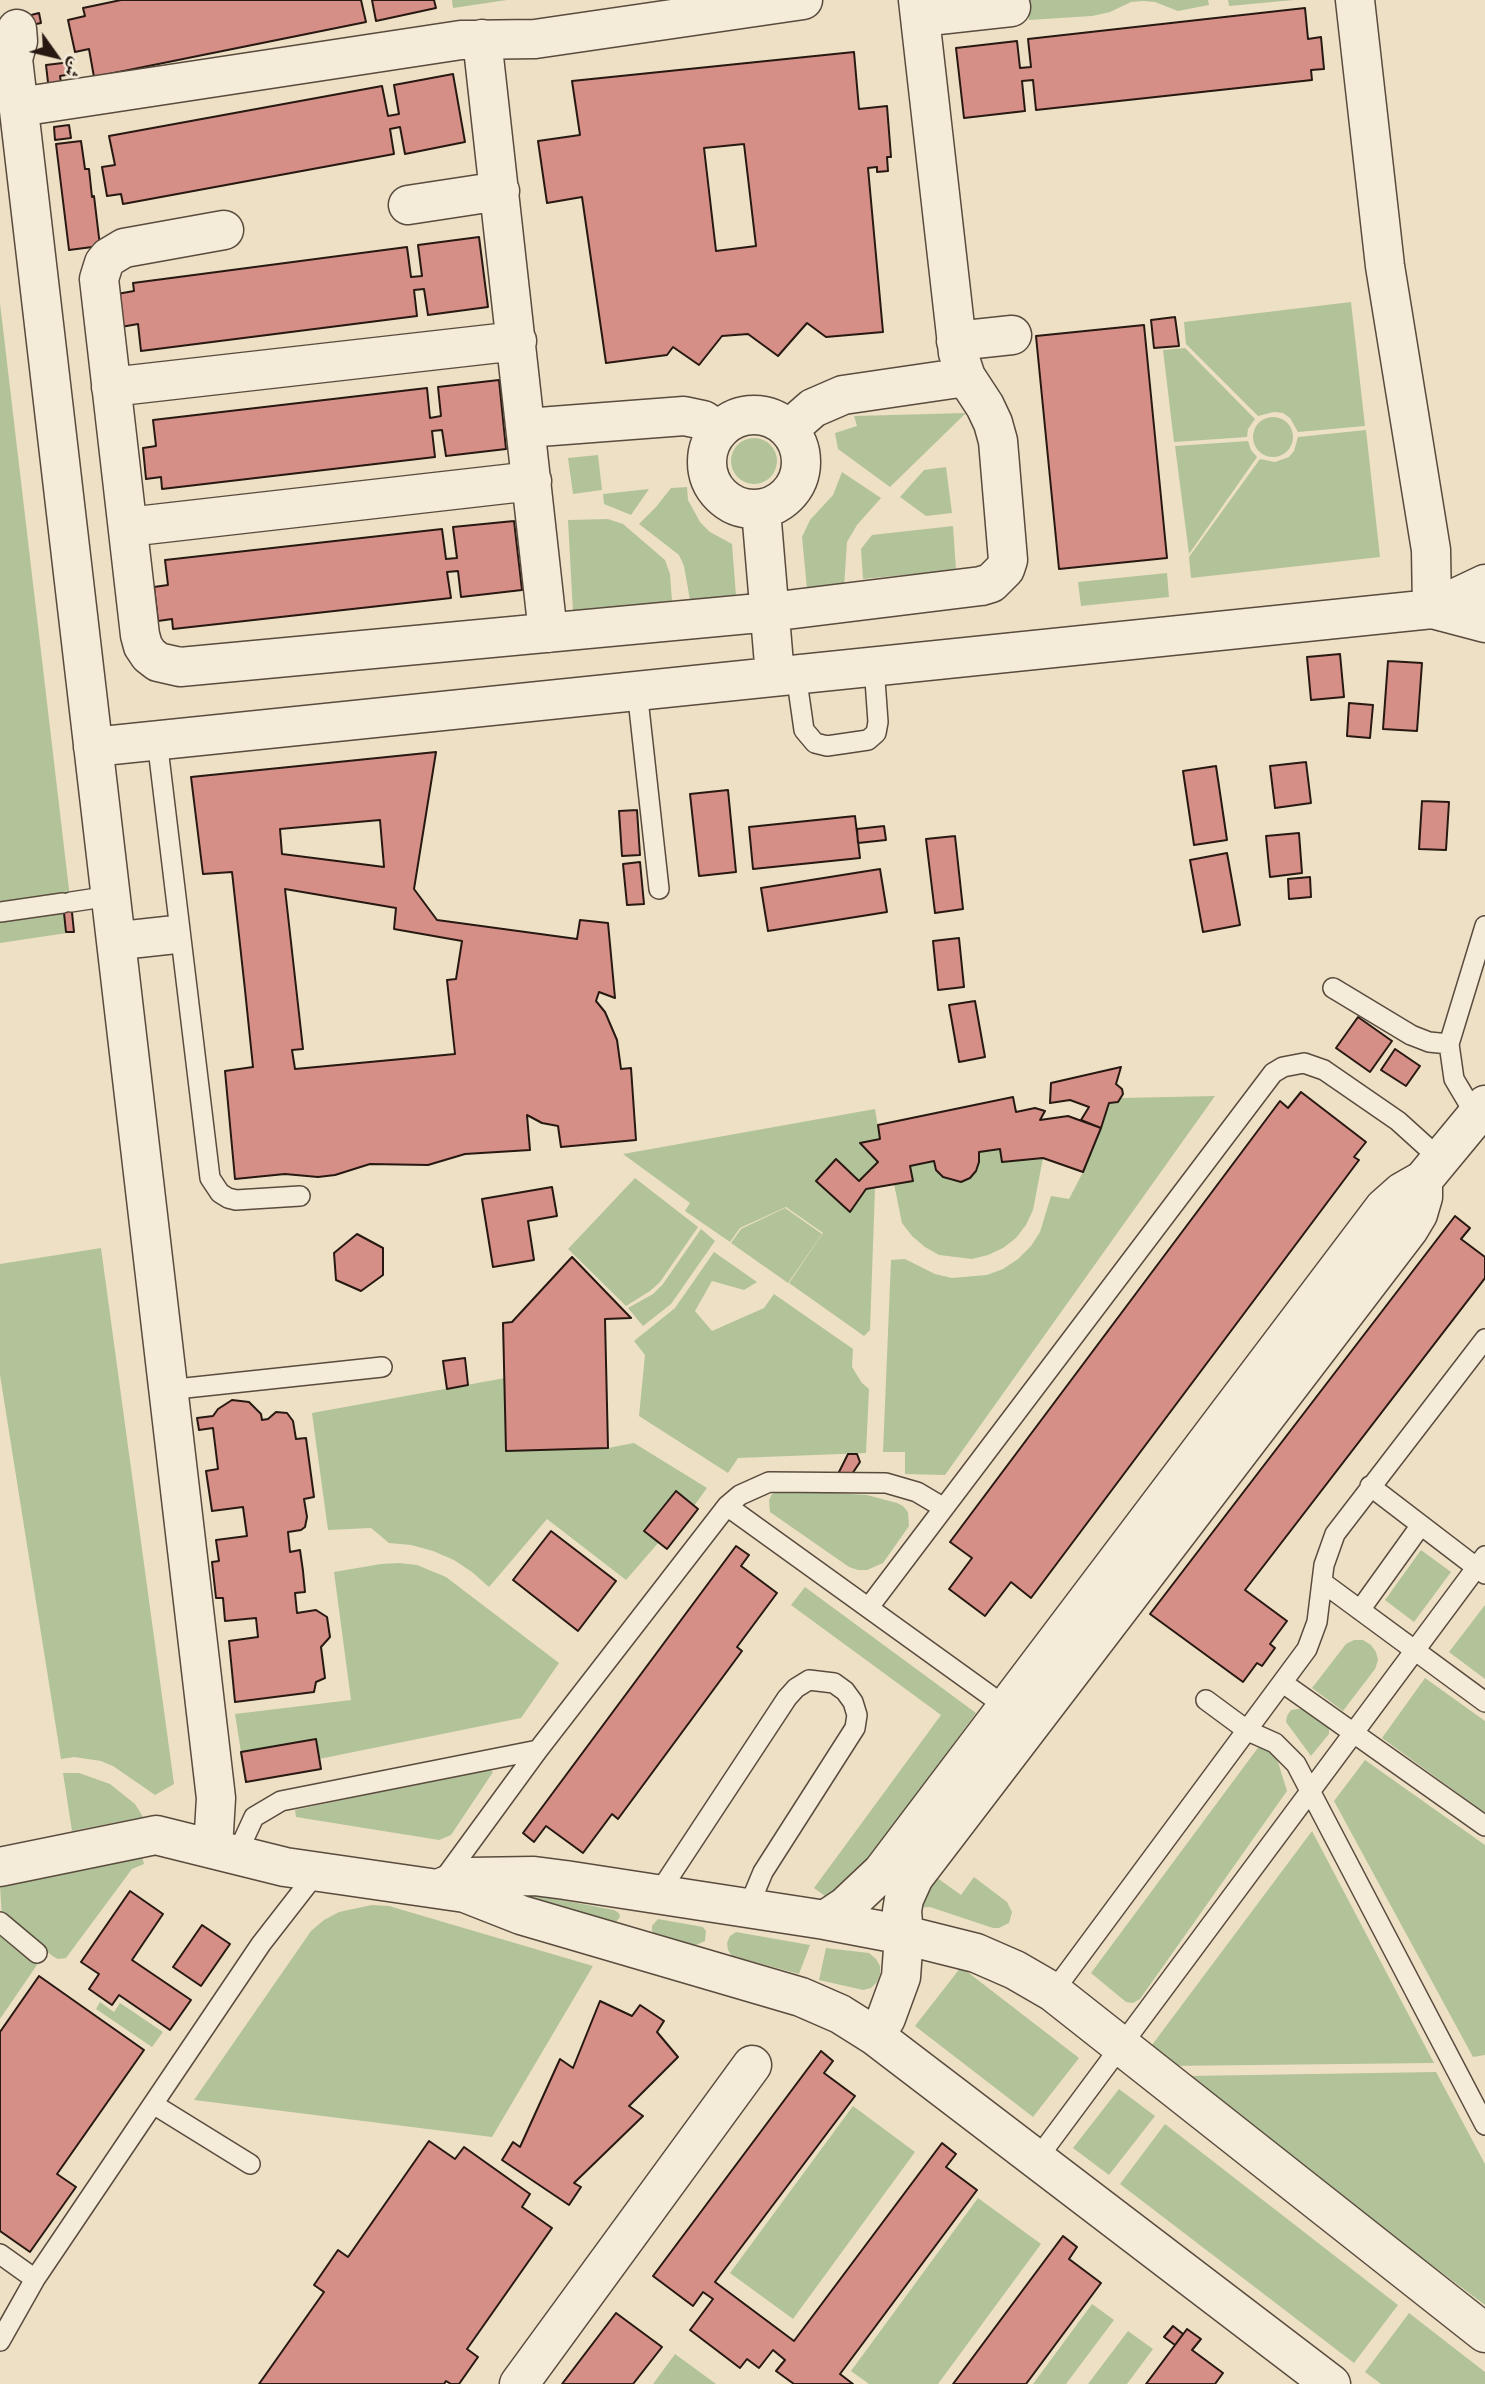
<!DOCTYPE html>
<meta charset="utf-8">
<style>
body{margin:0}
#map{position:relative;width:1485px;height:2384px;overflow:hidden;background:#eee0c4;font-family:"IM FELL French Canon",Amiri,serif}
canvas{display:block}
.north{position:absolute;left:21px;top:21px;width:70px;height:70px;-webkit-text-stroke:5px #f4ebd9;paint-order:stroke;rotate:124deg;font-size:19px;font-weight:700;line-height:28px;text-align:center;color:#271912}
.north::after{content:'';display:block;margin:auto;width:24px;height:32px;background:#271912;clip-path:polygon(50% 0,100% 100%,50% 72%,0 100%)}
</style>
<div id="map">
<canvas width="1485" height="2384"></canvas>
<div class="north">ش</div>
</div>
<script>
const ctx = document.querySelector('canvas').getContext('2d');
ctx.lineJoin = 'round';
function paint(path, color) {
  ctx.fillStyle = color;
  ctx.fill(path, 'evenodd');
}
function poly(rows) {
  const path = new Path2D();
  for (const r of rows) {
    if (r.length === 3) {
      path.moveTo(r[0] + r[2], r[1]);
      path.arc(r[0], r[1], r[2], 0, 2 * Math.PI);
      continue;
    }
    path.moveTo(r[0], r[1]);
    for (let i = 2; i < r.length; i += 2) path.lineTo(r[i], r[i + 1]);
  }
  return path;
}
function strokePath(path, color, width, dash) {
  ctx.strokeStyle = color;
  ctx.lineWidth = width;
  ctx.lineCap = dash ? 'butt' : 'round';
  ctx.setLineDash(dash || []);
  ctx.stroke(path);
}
paint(poly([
 [452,0,507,0,453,8],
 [1027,0,1208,0,1209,5,1178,11,1155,2,1143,1,1131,2,1110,12,1092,16,1029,20],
 [1228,0,1294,0,1229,6],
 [1351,302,1365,426,1298,432,1290,418,1283,413,1274,412,1258,416,1186,344,1184,322],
 [0,303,74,932,0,943],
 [1185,348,1255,419,1248,429,1247,437,1174,442,1163,350],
 [966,413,890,487,838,449,835,433,857,426,854,416],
 [1273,437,20],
 [1366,430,1380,557,1191,578,1189,557,1260,459,1275,462,1289,457,1294,451,1298,437],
 [754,461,23],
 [1248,441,1251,450,1257,457,1189,554,1175,446],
 [598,455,602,490,573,494,568,458],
 [946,467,952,513,926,516,900,497,924,470],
 [842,472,881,498,857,525,847,542,844,588,807,589,802,537,810,520,833,495],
 [687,487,688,500,700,522,710,532,732,544,736,596,690,600,684,566,679,555,639,524,656,507,671,488],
 [649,489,631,515,604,504,603,494],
 [608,519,623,524,665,560,670,574,672,601,573,612,568,520],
 [953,526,956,570,863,579,861,549,872,535],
 [1167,573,1169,597,1081,606,1078,582],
 [1215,1096,945,1475,905,1474,905,1452,883,1452,891,1260,905,1259,935,1274,952,1278,987,1275,1003,1269,1018,1259,1031,1246,1040,1232,1051,1196,1069,1199,1083,1172,1109,1103,1118,1102,1121,1098],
 [875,1109,880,1139,860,1143,878,1162,850,1212,866,1189,875,1188,870,1330,864,1336,789,1283,823,1233,786,1207,740,1228,730,1242,685,1211,690,1203,623,1154],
 [1000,1149,1002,1162,1043,1158,1033,1210,1026,1225,1016,1238,1003,1248,988,1255,972,1259,939,1255,925,1247,912,1236,902,1223,894,1184,913,1181,910,1166,934,1161,936,1170,943,1177,952,1181,961,1182,970,1178,976,1171,979,1162,979,1152],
 [635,1178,698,1227,660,1282,650,1291,626,1306,568,1249],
 [785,1208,822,1234,788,1283,731,1243,741,1229],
 [701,1229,715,1241,671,1304,643,1326,628,1308,653,1294,663,1284],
 [101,1248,174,1784,155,1795,113,1766,101,1761,74,1757,61,1759,0,1375,0,1264],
 [714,1252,757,1282,744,1290,712,1281,695,1311,712,1331,764,1308,774,1294,853,1349,852,1367,862,1383,869,1389,866,1453,738,1458,728,1473,639,1416,645,1355,634,1341,675,1308],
 [505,1378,506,1451,608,1448,634,1443,707,1488,694,1506,644,1531,659,1542,626,1580,547,1519,489,1587,472,1572,454,1560,433,1551,411,1545,389,1543,371,1528,328,1530,312,1413],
 [785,1490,867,1495,897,1503,903,1506,908,1512,909,1526,883,1563,867,1570,858,1570,849,1567,770,1512,769,1500,772,1494],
 [1421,1550,1451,1572,1414,1622,1385,1600],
 [399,1563,417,1565,446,1577,559,1663,521,1718,319,1759,316,1739,241,1752,235,1714,351,1700,334,1572,381,1564],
 [805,1587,976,1713,836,1904,814,1888,941,1715,791,1605],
 [1485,1605,1485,1679,1449,1652],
 [1354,1640,1363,1640,1371,1645,1376,1652,1378,1660,1375,1669,1343,1711,1312,1688,1346,1644],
 [1425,1678,1485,1721,1485,1813,1382,1738],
 [1297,1709,1303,1709,1329,1728,1329,1734,1311,1756,1286,1722,1287,1716,1291,1710],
 [1260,1745,1273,1754,1278,1762,1287,1791,1140,1999,1133,2003,1126,2002,1091,1973],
 [1365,1760,1485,1845,1485,2055,1473,2057,1334,1801],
 [488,1769,493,1772,451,1835,439,1840,296,1817,295,1810],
 [63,1773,79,1773,110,1784,135,1804,143,1817,72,1831],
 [1312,1831,1434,2063,1165,2066,1146,2053],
 [140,1849,144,1864,132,1869,66,1958,58,1959,54,1957,2,1919,0,1885],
 [929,1872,961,1895,974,1877,1007,1902,1012,1912,1009,1923,999,1928,993,1928,930,1907,915,1908],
 [524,1893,614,1910,619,1913,620,1917,616,1922,612,1922,523,1899],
 [372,1905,389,1906,593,1966,492,2137,194,2100,311,1931,324,1920,339,1912],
 [658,1919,703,1927,706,1931,705,1941,696,1945,659,1938,652,1931,652,1926],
 [736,1932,810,1945,799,1974,732,1956,728,1950,727,1943,730,1936],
 [0,1933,39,1962,0,2019],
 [826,1948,869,1953,876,1959,880,1966,880,1974,877,1982,871,1988,863,1990,819,1980],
 [961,1967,1079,2058,1033,2117,915,2026],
 [100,2002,114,2012,120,2003,163,2032,152,2047,96,2009],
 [1436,2072,1485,2164,1485,2305,1186,2081,1189,2076],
 [1119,2089,1155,2116,1109,2175,1073,2148],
 [853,2106,915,2152,793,2319,730,2273],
 [1165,2124,1398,2305,1354,2363,1120,2184],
 [978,2198,1041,2244,938,2384,869,2384,851,2371],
 [1092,2304,1114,2320,1066,2384,1033,2384],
 [1409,2313,1485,2372,1485,2384,1381,2384,1365,2372],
 [1128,2331,1153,2349,1127,2384,1088,2384],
 [675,2354,716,2384,653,2384]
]), '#b2c39a');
const building = poly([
 [121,0,361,0,366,22,94,77,89,49,75,52,68,20,85,16,83,8,121,0],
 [372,0,434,0,436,8,376,21,372,0],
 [1305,8,1308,39,1321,37,1324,69,1311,70,1312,80,1036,110,1033,80,1022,81,1025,111,964,118,956,48,1017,41,1020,68,1031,67,1028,39,1305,8],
 [39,13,41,23,0,32,0,23,39,13],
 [854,52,859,109,887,106,891,157,887,157,888,171,877,172,877,167,868,168,883,332,826,337,807,323,778,356,748,334,722,336,699,365,673,347,667,355,606,363,582,197,547,203,538,141,580,135,572,81,854,52],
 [744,144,756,246,716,251,704,148,744,144],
 [71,62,72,74,60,76,62,89,49,91,46,65,71,62],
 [453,74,465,142,405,154,400,127,390,129,394,154,123,204,121,194,107,196,102,167,115,165,109,136,382,86,388,116,399,114,394,85,453,74],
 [69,125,71,138,55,140,54,127,69,125],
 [81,141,85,169,89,169,92,197,94,196,100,246,69,250,56,144,81,141],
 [479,237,488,307,428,315,424,289,414,290,417,316,141,351,138,324,121,327,117,294,134,291,133,283,407,247,411,277,422,276,418,245,479,237],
 [1175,317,1179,346,1154,348,1151,320,1175,317],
 [1144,325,1167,558,1059,569,1036,336,1144,325],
 [499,380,506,449,446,456,442,430,432,431,435,457,162,489,161,477,146,479,143,448,156,446,153,420,427,388,430,418,441,416,438,387,499,380],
 [514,521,522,590,461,597,458,571,447,572,451,598,173,629,172,619,158,621,154,587,168,585,165,560,442,529,446,559,457,558,453,527,514,521],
 [1340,654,1344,697,1311,700,1307,657,1340,654],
 [1388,661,1422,663,1417,731,1383,729,1388,661],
 [1349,703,1373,705,1370,738,1347,736,1349,703],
 [436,752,414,889,437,920,577,939,580,920,608,923,615,998,599,992,596,1001,605,1012,617,1040,621,1069,631,1068,636,1140,561,1147,558,1126,542,1123,527,1115,530,1150,465,1154,428,1165,370,1164,335,1175,318,1177,285,1174,235,1179,225,1071,253,1067,245,990,232,872,203,874,191,777,436,752],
 [380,820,384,867,282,854,280,829,380,820],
 [285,889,396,908,394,929,462,941,456,979,447,980,455,1054,295,1069,292,1050,303,1049,285,889],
 [1306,762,1311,803,1275,808,1270,766,1306,762],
 [1216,766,1227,840,1194,845,1183,771,1216,766],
 [728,790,736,872,699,876,690,794,728,790],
 [1422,801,1449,802,1446,850,1419,849,1422,801],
 [637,810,640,855,622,856,619,811,637,810],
 [855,816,860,858,753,869,749,827,855,816],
 [884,826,886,840,858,843,857,829,884,826],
 [1299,833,1302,873,1270,877,1266,836,1299,833],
 [955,836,963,909,935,913,926,839,955,836],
 [1227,853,1240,925,1203,932,1190,860,1227,853],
 [640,862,644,904,627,905,623,864,640,862],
 [880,869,887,912,768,931,761,888,880,869],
 [1310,877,1311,897,1289,899,1288,879,1310,877],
 [70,893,74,932,66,932,62,894,70,893],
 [959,938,964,987,938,990,933,941,959,938],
 [975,1001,985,1057,959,1062,949,1005,975,1001],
 [1358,1017,1392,1041,1370,1072,1336,1048,1358,1017],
 [1395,1049,1420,1066,1406,1086,1381,1070,1395,1049],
 [1121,1067,1116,1084,1122,1089,1123,1094,1118,1102,1109,1103,1101,1128,1081,1120,1089,1107,1070,1100,1050,1103,1051,1083,1121,1067],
 [1301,1092,1366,1142,1354,1157,1359,1160,1031,1598,1011,1582,985,1616,949,1589,972,1558,950,1542,1280,1101,1288,1108,1301,1092],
 [1013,1097,1016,1112,1035,1108,1045,1111,1040,1120,1068,1116,1101,1128,1083,1172,1043,1158,1002,1162,1000,1149,979,1152,979,1162,976,1171,970,1178,961,1182,943,1177,936,1170,934,1161,910,1166,913,1181,866,1189,850,1212,816,1181,836,1159,859,1181,878,1162,860,1143,880,1139,878,1125,1013,1097],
 [552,1187,557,1216,528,1221,534,1260,493,1267,482,1199,552,1187],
 [1455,1216,1470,1228,1461,1239,1485,1257,1485,1278,1245,1590,1287,1621,1270,1644,1275,1648,1262,1666,1257,1663,1243,1682,1150,1614,1455,1216],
 [357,1234,383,1248,383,1275,361,1291,336,1280,334,1253,357,1234],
 [572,1257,631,1318,605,1319,608,1448,506,1451,503,1323,512,1322,572,1257],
 [465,1358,468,1385,447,1389,443,1361,465,1358],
 [232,1400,249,1402,261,1414,262,1420,268,1419,276,1412,287,1413,293,1421,296,1439,306,1438,314,1497,304,1499,307,1517,305,1527,301,1530,288,1532,290,1552,300,1550,303,1571,305,1592,295,1593,297,1613,316,1610,327,1617,330,1637,321,1647,325,1678,316,1682,314,1692,235,1702,229,1641,258,1637,256,1618,225,1621,223,1598,216,1598,212,1562,219,1561,216,1540,247,1536,243,1507,212,1511,206,1471,218,1469,213,1428,199,1430,197,1418,213,1416,218,1409,232,1400],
 [848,1454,857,1454,860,1462,850,1477,837,1476,848,1454],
 [676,1491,698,1509,667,1549,644,1531,676,1491],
 [551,1531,616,1581,578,1631,513,1580,551,1531],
 [736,1546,749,1555,741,1566,777,1593,737,1647,742,1651,618,1819,612,1814,583,1853,546,1826,534,1842,523,1833,736,1546],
 [316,1739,321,1769,246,1782,241,1752,316,1739],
 [130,1891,163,1914,132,1960,191,2000,170,2030,119,1995,112,2005,89,1989,99,1974,81,1962,130,1891],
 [202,1925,230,1944,201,1986,173,1967,202,1925],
 [39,1976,144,2050,57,2174,76,2187,30,2252,0,2231,0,2032,39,1976],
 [600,2001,632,2016,640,2005,664,2021,657,2032,678,2057,629,2106,643,2116,574,2183,581,2187,569,2205,502,2160,513,2142,520,2147,560,2059,573,2068,600,2001],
 [821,2051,833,2061,824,2073,855,2096,715,2282,794,2341,942,2143,956,2154,946,2167,977,2190,840,2374,853,2384,794,2384,776,2371,785,2360,773,2350,759,2368,747,2359,740,2368,690,2330,713,2299,703,2292,693,2306,653,2276,821,2051],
 [429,2141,455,2159,464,2147,530,2194,522,2207,552,2228,467,2349,478,2357,459,2384,451,2384,446,2381,444,2384,259,2384,324,2292,314,2285,338,2250,348,2257,429,2141],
 [1063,2236,1077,2247,1069,2259,1101,2283,1026,2384,953,2384,1063,2236],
 [616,2313,662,2347,633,2384,562,2384,616,2313],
 [1173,2326,1183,2334,1175,2345,1164,2337,1173,2326],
 [1187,2329,1201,2339,1192,2350,1223,2373,1215,2384,1146,2384,1187,2329]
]);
paint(building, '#d58f87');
strokePath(building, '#271912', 2);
const service = poly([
 [796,674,804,730,815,743,827,746,868,740,876,733,878,722,874,666],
 [637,690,659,889],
 [157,740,210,1178,220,1193,228,1198,236,1200,300,1196],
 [71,902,110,896],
 [0,912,63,903],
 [115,932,179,925],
 [117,950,181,943],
 [1333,988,1411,1035,1429,1042,1449,1044],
 [1476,1116,1454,1079,1449,1044,1485,926],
 [167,1390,382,1367],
 [1370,1486,1485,1574],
 [727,1506,1006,1707],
 [1322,1582,1485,1702],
 [869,1607,1273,1073,1283,1067,1304,1063,1324,1070,1398,1121,1440,1159],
 [1360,1610,1421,1525],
 [1283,1683,1485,1826],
 [1206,1700,1248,1731,1275,1743,1296,1764,1485,2125],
 [236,1856,254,1817,281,1801,538,1750],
 [443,1880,538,1750,727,1506,740,1495,769,1482,886,1483,917,1492,944,1508],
 [658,1894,787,1698,796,1688,809,1680,834,1683,845,1691,853,1702,857,1715,855,1728,763,1872,753,1896,751,1909],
 [0,1922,37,1953],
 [1053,1992,1307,1649,1317,1622,1324,1565,1335,1534,1485,1339],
 [153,2104,250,2164],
 [1037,2159,1485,1556],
 [0,2254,35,2279],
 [0,2341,35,2279,261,1944,317,1872]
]);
const minor = poly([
 [1355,0,1385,266,1431,550,1432,609],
 [920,17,1011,7],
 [17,29,18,41,13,59,216,1798,213,1848],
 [482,39,548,633],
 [19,107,461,40,535,39,803,0],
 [408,205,500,191],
 [224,230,124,248,109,257,104,263,99,279,140,635,143,646,149,655,158,662,180,667,770,612,981,586,991,583,1005,569,1008,560,998,441,993,423,985,406,966,377,958,353,918,0],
 [956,341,1012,335],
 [111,387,517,341],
 [754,462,47],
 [526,428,684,416,703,420,719,431],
 [789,429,813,408,843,395,966,377],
 [761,510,775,676],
 [128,527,532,481],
 [1432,609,1485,623],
 [93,747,1432,609,1485,584],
 [0,1867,156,1835,285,1867,465,1893,521,1915,801,1997,840,2014,875,2036,1331,2384],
 [445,1886,470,1877,534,1876,565,1880,825,1920,904,1935,976,1953,1015,1970,1053,1992,1485,2333],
 [825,1920,846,1906,882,1872,1384,1208,1402,1192,1423,1180,1485,1105],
 [875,2036,886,2018,901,1977,904,1935,902,1911,904,1899,914,1877,1409,1229,1418,1214,1423,1197,1423,1180],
 [519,2384,752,2065]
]);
strokePath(service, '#594b3e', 22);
strokePath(minor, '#594b3e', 41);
strokePath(service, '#f4ebd9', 19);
strokePath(minor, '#f4ebd9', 38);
</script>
